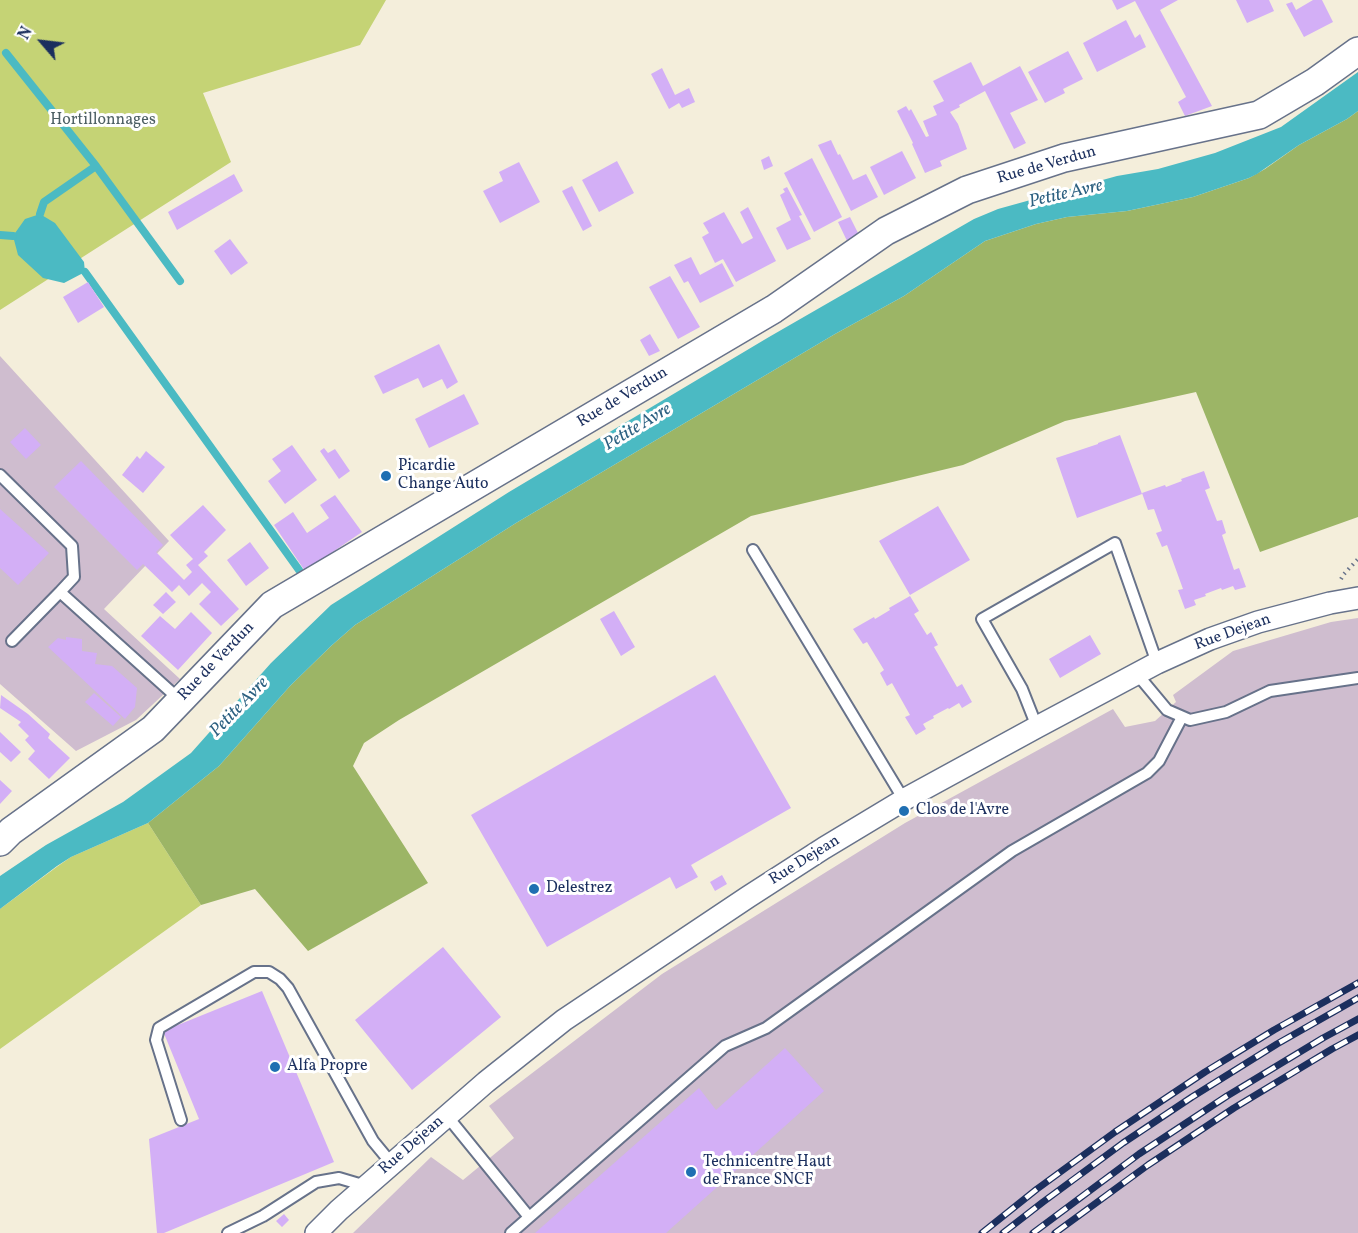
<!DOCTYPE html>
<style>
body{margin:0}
#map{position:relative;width:1358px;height:1233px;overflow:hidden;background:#f4eedb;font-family:Vollkorn,serif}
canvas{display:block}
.north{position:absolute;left:12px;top:12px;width:60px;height:60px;-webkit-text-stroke:4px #fff;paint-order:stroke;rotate:298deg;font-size:16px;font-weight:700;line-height:24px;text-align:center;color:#1b2f5e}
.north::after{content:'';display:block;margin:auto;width:21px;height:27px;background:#1b2f5e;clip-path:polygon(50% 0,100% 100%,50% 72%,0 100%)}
</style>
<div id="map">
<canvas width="1358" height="1233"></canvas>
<div class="north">N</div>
</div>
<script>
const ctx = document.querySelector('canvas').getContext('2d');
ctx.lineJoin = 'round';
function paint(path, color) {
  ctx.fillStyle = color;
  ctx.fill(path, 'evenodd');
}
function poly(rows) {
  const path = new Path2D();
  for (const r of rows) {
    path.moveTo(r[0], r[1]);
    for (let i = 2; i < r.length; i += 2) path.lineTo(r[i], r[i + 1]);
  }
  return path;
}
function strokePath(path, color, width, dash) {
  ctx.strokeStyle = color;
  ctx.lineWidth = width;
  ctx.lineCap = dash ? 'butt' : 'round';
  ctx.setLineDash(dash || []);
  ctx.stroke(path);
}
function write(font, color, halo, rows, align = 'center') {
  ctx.font = font + ' Vollkorn,serif';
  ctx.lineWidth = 6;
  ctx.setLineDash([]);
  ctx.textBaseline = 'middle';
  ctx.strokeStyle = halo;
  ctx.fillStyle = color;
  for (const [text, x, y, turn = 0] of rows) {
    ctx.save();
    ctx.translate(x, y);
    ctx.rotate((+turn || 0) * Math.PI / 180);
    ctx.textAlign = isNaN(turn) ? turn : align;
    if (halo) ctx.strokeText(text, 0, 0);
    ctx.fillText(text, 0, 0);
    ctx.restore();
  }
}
paint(poly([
 [0,356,169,541,104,609,180,679,136,720,76,751,0,684],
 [1358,618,1358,1233,353,1233,431,1157,463,1180,514,1138,489,1106,662,974,905,823,1113,709,1125,727,1155,721,1176,702,1173,695,1233,651,1331,622]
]), '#cfbdcf');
paint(poly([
 [0,0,386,0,360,45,203,93,231,162,0,310],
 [148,823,201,905,0,1049,0,909,58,866,71,857]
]), '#c5d375');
paint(poly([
 [1358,111,1358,517,1260,552,1196,392,1065,421,963,465,751,516,399,720,364,743,353,766,428,883,308,951,255,889,201,905,148,823,219,766,290,686,331,646,355,625,516,523,835,334,904,296,985,241,1036,224,1067,217,1127,211,1193,197,1249,178,1265,169,1299,145,1347,119]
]), '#9cb566');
paint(poly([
 [1358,72,1358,111,1347,119,1299,145,1257,174,1249,178,1193,197,1127,211,1067,217,1036,224,985,241,904,296,835,334,516,523,355,625,331,646,290,686,219,766,148,823,71,857,57,866,0,909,0,876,46,845,123,802,191,753,271,663,331,605,509,492,769,337,974,219,998,209,1117,176,1158,169,1215,153,1281,127],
 [40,214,55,223,84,262,85,272,64,283,43,278,18,255,13,236,25,219]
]), '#4bbac3');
strokePath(poly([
 [6,53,96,166,180,281],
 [40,214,44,202,96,166],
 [0,235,13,236],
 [85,272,299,570]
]), '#4bbac3', 8);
paint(poly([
 [1112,0,1178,0,1160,10,1212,106,1185,116,1178,102,1186,97,1135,1,1117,10],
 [1236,0,1269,0,1274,11,1247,23],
 [1313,0,1322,0,1333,22,1304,37,1286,4,1292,2,1296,10],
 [1126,20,1135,38,1140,34,1146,47,1097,72,1083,43],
 [1068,51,1083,79,1063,89,1065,93,1045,103,1028,72],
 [971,62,983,86,1020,66,1038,100,1010,113,1026,143,1014,149,985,91,959,105,960,107,950,112,958,124,967,149,940,161,942,166,925,173,912,144,913,143,897,111,906,106,909,111,911,109,926,137,929,136,923,121,937,115,933,106,944,101,933,81],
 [662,68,675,95,689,88,695,102,682,108,679,103,669,109,651,74],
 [831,140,838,155,840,154,853,180,866,174,878,197,851,211,818,145],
 [902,151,916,178,884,195,870,167],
 [769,156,773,166,764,170,761,160],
 [812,158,842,217,814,232,784,173],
 [617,161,634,193,599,212,582,180],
 [519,162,540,202,500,223,483,191,503,181,499,172],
 [234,174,243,191,177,230,168,212],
 [572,186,592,226,583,231,562,191],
 [787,187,802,215,799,216,811,239,787,250,776,228,791,220,780,195,785,192,783,189],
 [748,207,776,261,736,282,723,259,715,263,702,237,709,233,703,223,724,212,742,244,753,238,740,212],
 [850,217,859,235,848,243,838,222],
 [230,239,248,263,231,275,214,251],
 [691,257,700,275,722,263,734,286,700,303,688,281,684,283,674,265],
 [670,276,700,327,678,339,649,287],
 [88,282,104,307,78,323,63,297],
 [650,334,660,351,649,356,640,340],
 [439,344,458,382,447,389,442,379,423,388,418,378,383,394,374,376],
 [464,394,479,424,429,448,415,419],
 [25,428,41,445,26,459,10,442],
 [1120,435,1142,494,1077,518,1056,458,1098,444,1098,443],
 [292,445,317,480,285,504,268,481,281,471,272,459],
 [324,448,328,453,335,449,350,471,339,479,320,451],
 [146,451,165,467,143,493,122,475,137,456,140,459],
 [81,461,163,545,156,552,184,580,192,572,186,565,193,559,170,535,203,505,226,530,204,552,208,556,198,565,239,609,221,626,199,604,211,592,202,583,189,596,179,585,172,592,143,564,137,570,54,487],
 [1204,471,1210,488,1205,490,1217,521,1222,520,1226,533,1222,535,1234,570,1239,568,1246,587,1235,590,1233,586,1222,590,1221,588,1205,594,1206,596,1194,600,1196,605,1185,609,1178,590,1183,589,1167,545,1162,547,1156,533,1162,531,1154,509,1148,510,1142,493,1165,485,1166,487,1182,481,1181,479],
 [335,495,362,532,305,571,274,525,293,512,307,533,329,518,320,505],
 [938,506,970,560,910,595,879,541],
 [0,509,49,553,18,585,0,568],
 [250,542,269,568,246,586,227,560],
 [166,592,176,602,163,614,153,605],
 [910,596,919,611,914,614,927,635,931,632,938,645,934,647,957,687,962,684,972,702,962,708,959,703,949,709,948,708,933,716,934,718,923,724,926,729,916,735,905,717,910,715,892,683,887,686,880,673,884,670,867,642,863,644,853,629,874,617,875,619,890,610,889,608],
 [614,611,635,647,621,656,600,619],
 [191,612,212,633,178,670,141,636,160,616,175,629],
 [1090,635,1101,654,1060,678,1049,659],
 [66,637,82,639,82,651,97,653,95,664,112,666,137,688,135,707,125,719,48,647,58,638,66,640],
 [715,675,791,808,691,865,698,877,676,889,670,877,547,947,471,815],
 [94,693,121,717,113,726,85,702],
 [1,695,28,714,50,734,48,738,70,758,49,779,28,759,35,751,25,740,29,736,18,725,21,722,0,708],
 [0,732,21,752,11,762,0,752],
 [0,780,12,791,0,804],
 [722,875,727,884,715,891,710,882],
 [443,947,501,1017,412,1090,355,1020],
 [262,991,334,1162,164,1233,157,1233,149,1139,199,1119,163,1031],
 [785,1048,824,1091,666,1233,535,1233,699,1088,716,1110],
 [284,1214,289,1220,282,1227,276,1221]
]), '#d3aff6');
const service = poly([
 [0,475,72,546,74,577,60,592],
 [753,550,904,800],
 [12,641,60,592,180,700],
 [1137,674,1167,710,1190,720,1226,712,1270,691,1358,678],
 [1037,727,1022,689,982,619,1115,543,1157,663],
 [447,1116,529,1217],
 [181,1120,156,1040,159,1028,254,972,269,972,280,979,288,988,373,1141,392,1164],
 [228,1233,263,1216,316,1182,339,1178,366,1186],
 [511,1233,725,1046,766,1028,1012,851,1147,773,1159,761,1182,717]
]);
const minor = poly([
 [316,1233,339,1210,486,1082,564,1020,748,897,824,848,907,798,1037,727,1157,663,1210,639,1258,622,1330,603,1358,598]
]);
const tertiary = poly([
 [0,842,11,831,153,729,272,605,774,309,886,231,967,190,1064,158,1259,115,1315,82,1358,51]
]);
strokePath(service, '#67728a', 14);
strokePath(minor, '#67728a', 24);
strokePath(tertiary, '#67728a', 30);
strokePath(poly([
 [1341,579,1344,574,1358,559]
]), '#67728a', 4, [1.5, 4.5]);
strokePath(service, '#fff', 10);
strokePath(minor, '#fff', 21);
strokePath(tertiary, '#fff', 27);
const rail = poly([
 [982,1233,1037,1189,1115,1132,1205,1072,1274,1030,1358,983],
 [1003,1233,1043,1202,1123,1143,1192,1097,1277,1044,1358,998],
 [1033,1233,1139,1154,1227,1096,1323,1038,1358,1019],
 [1055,1233,1148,1165,1234,1108,1332,1049,1358,1035]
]);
strokePath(rail, '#1b2f5e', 7);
strokePath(rail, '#fff', 4.5, [14]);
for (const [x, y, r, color] of [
 [386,476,6,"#1f6fb2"],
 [904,811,6,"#1f6fb2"],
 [534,889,6,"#1f6fb2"],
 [275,1067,6,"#1f6fb2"],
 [691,1172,6,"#1f6fb2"]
]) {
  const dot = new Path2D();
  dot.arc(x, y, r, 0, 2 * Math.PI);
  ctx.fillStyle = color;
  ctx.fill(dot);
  strokePath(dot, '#fff', 2);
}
write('16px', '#4e6065', '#fff', [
 ["Hortillonnages",103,121]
]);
write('16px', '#1b2f5e', '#fff', [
 ["Rue de Verdun",1047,166,-16],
 ["Rue de Verdun",623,398,-31],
 ["Rue Dejean",1233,633,-20],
 ["Rue de Verdun",217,662,-46],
 ["Rue Dejean",805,861,-32],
 ["Rue Dejean",412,1146,-41]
]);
write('16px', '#1b2f5e', '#fff', [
 ["Picardie",398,467],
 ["Change Auto",398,485],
 ["Clos de l'Avre",916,811],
 ["Delestrez",546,889],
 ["Alfa Propre",287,1067],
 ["Technicentre Haut",703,1163],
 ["de France SNCF",703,1181]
], 'left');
write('italic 18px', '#2c6081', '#fff', [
 ["Petite Avre",1066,195,-13],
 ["Petite Avre",638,428,-31],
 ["Petite Avre",240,708,-46]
]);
</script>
